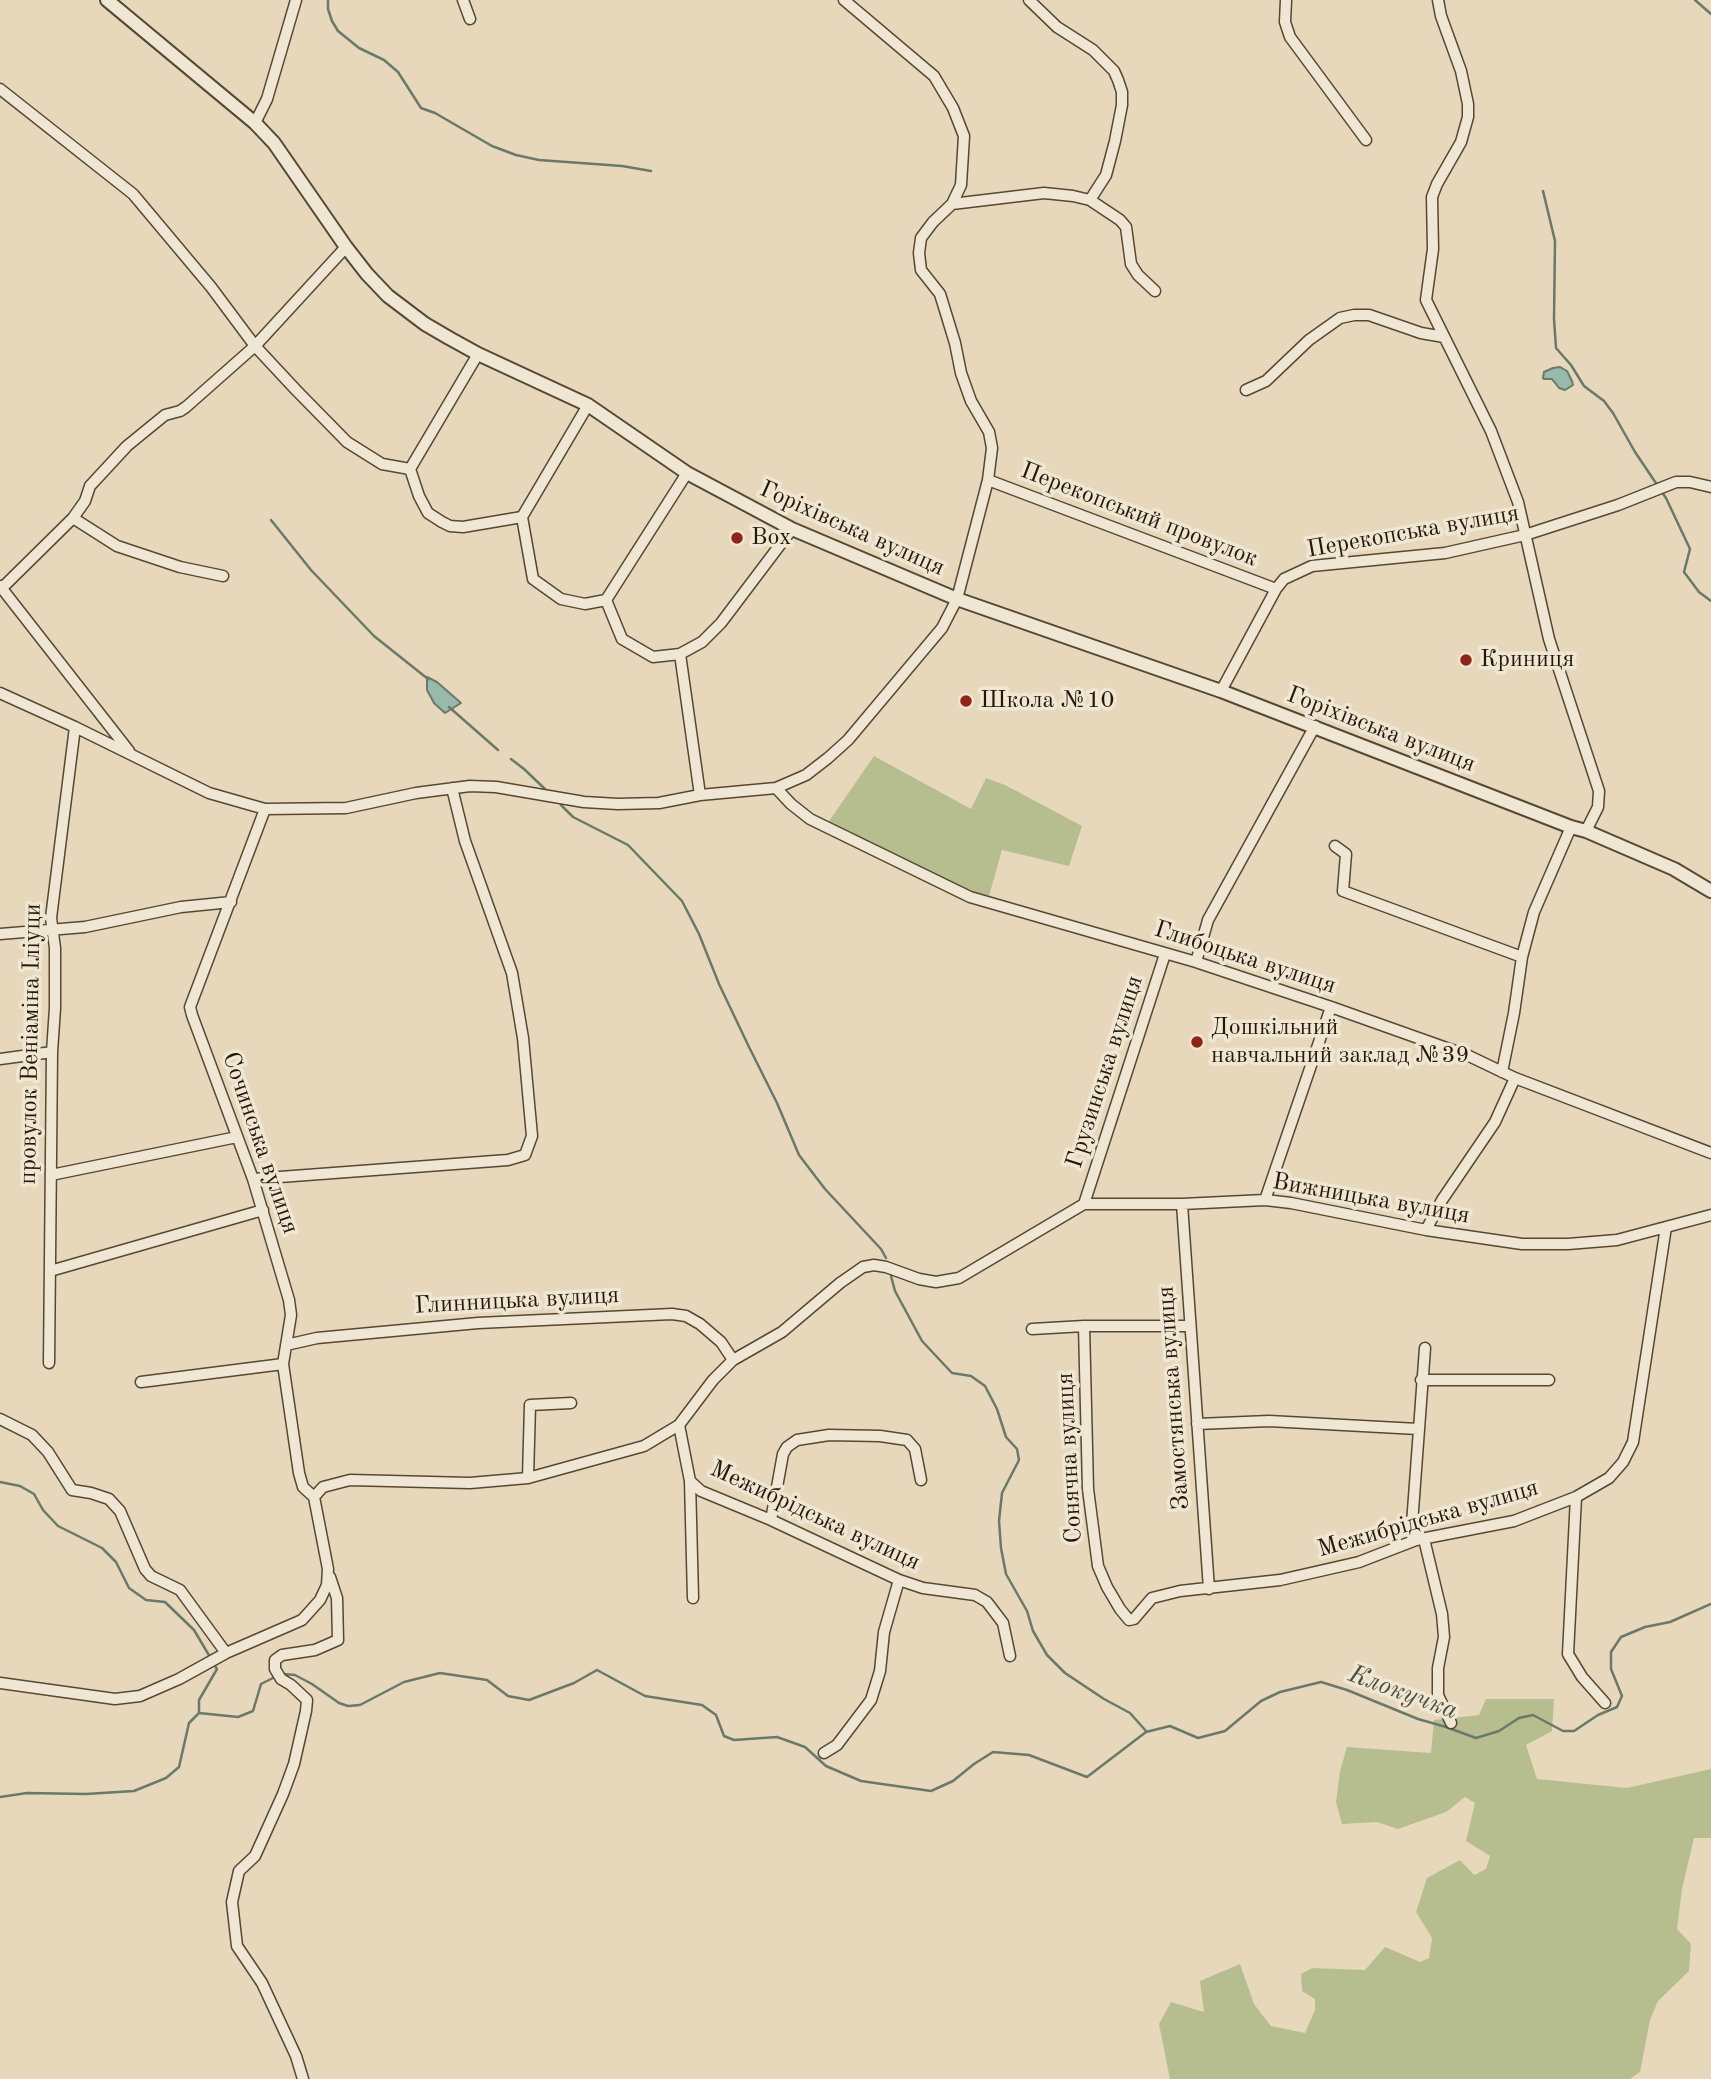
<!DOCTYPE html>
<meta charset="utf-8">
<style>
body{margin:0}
canvas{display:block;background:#e7d8bb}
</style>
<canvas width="1711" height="2079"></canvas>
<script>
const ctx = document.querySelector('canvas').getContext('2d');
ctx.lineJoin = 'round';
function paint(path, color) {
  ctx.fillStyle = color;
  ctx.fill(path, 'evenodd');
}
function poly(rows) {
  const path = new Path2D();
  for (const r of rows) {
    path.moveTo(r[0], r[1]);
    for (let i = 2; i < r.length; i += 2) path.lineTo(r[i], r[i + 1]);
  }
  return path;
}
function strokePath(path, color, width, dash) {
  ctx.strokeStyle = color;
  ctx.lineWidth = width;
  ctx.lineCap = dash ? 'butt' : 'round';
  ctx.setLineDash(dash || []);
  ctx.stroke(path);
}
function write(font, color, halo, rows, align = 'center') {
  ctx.font = font + ' "Old Standard TT",serif';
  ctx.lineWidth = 7;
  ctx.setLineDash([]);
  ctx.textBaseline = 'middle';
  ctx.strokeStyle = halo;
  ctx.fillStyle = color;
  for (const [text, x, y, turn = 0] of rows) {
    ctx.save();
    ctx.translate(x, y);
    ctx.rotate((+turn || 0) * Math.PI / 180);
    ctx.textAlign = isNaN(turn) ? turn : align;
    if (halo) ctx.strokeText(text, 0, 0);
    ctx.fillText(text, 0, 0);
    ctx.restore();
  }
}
paint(poly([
 [874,756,971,809,986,778,1005,785,1082,826,1069,866,1002,850,989,896,972,892,925,872,827,824],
 [1486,1699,1554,1699,1552,1731,1526,1745,1537,1779,1627,1788,1711,1769,1711,1838,1694,1838,1682,1889,1677,1929,1691,1944,1689,1971,1658,2001,1650,2020,1640,2072,1630,2079,1170,2079,1159,2024,1171,2002,1204,2012,1200,1981,1240,1964,1254,2004,1271,2026,1305,2033,1315,2010,1315,1999,1302,1991,1301,1974,1312,1968,1365,1970,1385,1947,1420,1962,1429,1958,1432,1938,1416,1912,1427,1878,1460,1860,1474,1875,1486,1869,1490,1856,1466,1841,1475,1803,1465,1797,1446,1812,1398,1829,1377,1822,1342,1824,1336,1802,1340,1771,1347,1747,1431,1753,1434,1720,1479,1715]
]), '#b6be90');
const water = poly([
 [1560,367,1567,371,1572,381,1573,385,1565,390,1559,388,1552,379,1544,379,1543,378,1544,372,1553,368,1560,367],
 [427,677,437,682,461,703,445,713,434,703,427,690,427,677]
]);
paint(water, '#97baad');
strokePath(water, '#6a796a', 2);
strokePath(poly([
 [328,0,328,9,332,21,338,31,359,48,384,60,398,72,421,108,435,113,492,146,516,155,539,160,622,166,651,171],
 [1695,0,1711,14],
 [1543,191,1555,241,1554,319,1556,348,1571,365,1584,386,1604,401,1613,413,1635,452,1666,498,1690,549,1684,572,1699,592,1711,601],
 [271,520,311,570,374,636,428,679],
 [449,707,498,750],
 [511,759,524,769,545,789],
 [561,805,573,817,628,845,682,901,699,934,719,984,749,1047,777,1103,799,1155,825,1189,881,1249,886,1258],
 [891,1276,895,1291,922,1341,952,1373,971,1376,985,1386,997,1409,1006,1437,1017,1449,1019,1460,1002,1493,999,1521,1001,1548,1006,1574,1027,1611,1033,1631,1047,1655,1065,1673,1104,1699,1130,1713,1146,1731],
 [0,1482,20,1486,34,1494,43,1510,58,1526,102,1548,116,1562,129,1588,146,1600,165,1602,194,1630,210,1657],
 [283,1674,295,1675,312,1684,339,1703,348,1706,360,1705,404,1682,440,1673,487,1680,508,1696,529,1700,574,1683,597,1670,645,1696,702,1705,716,1715,724,1736,734,1740,777,1737,805,1747,826,1766,861,1781,931,1791,953,1781,974,1764,993,1752,1029,1755,1087,1777,1146,1732,1170,1726,1198,1738,1225,1731,1261,1701,1280,1692,1321,1682,1347,1690,1418,1719,1446,1727,1476,1738,1499,1731,1519,1718,1533,1715,1563,1731,1574,1731,1598,1715,1617,1707,1622,1696,1611,1669,1611,1652,1621,1637,1645,1627,1670,1622,1711,1604],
 [199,1713,199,1700,217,1669,213,1663],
 [0,1797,27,1793,86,1794,134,1791,166,1778,179,1767,189,1723,199,1713,238,1717,253,1711,261,1684,277,1676]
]), '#6a796a', 2.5);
const minor = poly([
 [463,0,470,19],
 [1029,0,1057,27,1093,50,1114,71,1118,80,1122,92,1122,105,1115,141,1106,175,1090,200],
 [1286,0,1285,22,1290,37,1366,140],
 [1438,0,1441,16,1461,71,1468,104,1468,117,1461,142,1437,184,1432,197,1433,249,1426,300,1491,431,1518,502,1549,639,1599,791,1598,807,1586,831],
 [0,89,133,194,211,287,255,346,296,390,347,442,382,464,410,469,478,354],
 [255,123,267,99,296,0],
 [952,204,1044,193,1073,196,1090,200,1120,220,1126,227,1131,264,1138,275,1155,291],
 [1246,390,1266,381,1309,340,1340,318,1354,315,1369,315,1421,333,1444,337],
 [410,469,419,496,428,513,442,522,450,526,463,527,522,517,588,405],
 [988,480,1276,589],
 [522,517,533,579,561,599,585,604,606,600,687,473],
 [73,518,117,546,180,567,223,576],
 [0,586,129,751],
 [2,588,73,518,85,501,90,486,127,446,165,415,180,411,186,407,255,346,346,247],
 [606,600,622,639,653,657,680,654,702,642,721,623,792,529],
 [680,654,700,795],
 [1221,691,1276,589,1284,579,1312,566,1445,553,1525,535,1618,505,1676,482,1690,482,1711,487],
 [0,693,75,727,209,793,265,809,346,808,416,793,470,786,496,787,584,802,618,804,659,803,700,795,776,788,806,775,828,758,848,740,942,628,957,599,988,480,992,448,989,432,971,401,961,373,955,343,940,294,921,270,919,253,921,238,933,222,952,204,961,185,964,136,953,108,934,76,844,0],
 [776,788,791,804,810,819,970,897,1196,962,1331,1007,1469,1056,1515,1078,1711,1153],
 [265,809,190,1007,192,1015,253,1179,289,1300,291,1315,283,1364,299,1473,303,1487,314,1497],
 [1335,846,1346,854,1343,891,1522,957],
 [0,934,85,927,181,907,231,902],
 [1196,962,1208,920,1315,726],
 [0,1059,52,1052],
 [1502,1072,1514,1013,1522,957,1534,912,1571,827],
 [51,1175,237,1137],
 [253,1179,508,1160,525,1155,532,1136,523,1038,512,973,465,841,452,788],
 [1265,1200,1331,1007],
 [1084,1204,1165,954],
 [1182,1204,1209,1589],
 [1426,1230,1442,1200,1495,1122,1515,1078],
 [50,1271,263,1210],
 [1190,1326,1084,1326,1088,1489,1098,1566,1107,1587,1120,1609,1129,1620,1134,1619,1152,1598,1180,1591,1280,1580,1359,1562,1416,1540,1514,1521,1576,1497,1609,1478,1623,1462,1633,1442,1666,1227],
 [1032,1329,1084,1326],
 [286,1345,317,1338,478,1323,672,1314,686,1316,700,1324,721,1342,733,1360],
 [49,1363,52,1052,55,1008,55,948,51,918,75,727],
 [1421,1380,1549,1380],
 [141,1382,283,1364],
 [0,1419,32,1435,48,1452,72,1490,91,1493,109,1499,120,1511,145,1569,151,1576,180,1590,226,1653],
 [1197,1424,1269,1421,1418,1429],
 [679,1425,690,1481,693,1598],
 [528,1478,530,1405,571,1403],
 [690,1481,701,1491,771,1520,899,1580,923,1588,975,1595,987,1602,1003,1623,1010,1656],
 [1576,1497,1568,1654,1582,1677,1605,1703],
 [771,1520,783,1454,787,1447,797,1440,829,1435,880,1436,907,1440,915,1449,921,1480],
 [1424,1539,1442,1614,1444,1637,1438,1668,1438,1695,1451,1723],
 [1416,1540,1412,1524,1425,1348],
 [0,1683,115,1699,140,1696,179,1679,226,1653,302,1620,320,1600,327,1585,328,1569,314,1497,323,1487,350,1480,470,1483,528,1478,644,1446,679,1425,713,1380,733,1360,782,1332,840,1283,863,1267,874,1265,886,1267,919,1279,936,1282,959,1278,1084,1204,1182,1204,1265,1200,1291,1203,1426,1230,1522,1244,1568,1244,1617,1240,1711,1215],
 [824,1753,837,1745,871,1700,880,1671,884,1632,899,1580],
 [303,2079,296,2056,262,1983,237,1946,232,1902,239,1871,255,1856,283,1794,294,1764,306,1711,307,1700,291,1685,281,1679,275,1669,275,1660,282,1655,315,1650,338,1640,337,1598,330,1577]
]);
const tertiary = poly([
 [107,0,255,123,274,143,346,247,367,274,388,296,425,324,449,338,478,354,588,405,687,473,792,529,957,599,1221,691,1571,827,1586,831,1674,869,1711,891]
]);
strokePath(minor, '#564833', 13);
strokePath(tertiary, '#564833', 16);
strokePath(minor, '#efe6d3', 10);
strokePath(tertiary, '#efe6d3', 12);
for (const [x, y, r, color] of [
 [737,538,7,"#8f2418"],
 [1466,660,7,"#8f2418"],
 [966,701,7,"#8f2418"],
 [1197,1042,7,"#8f2418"]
]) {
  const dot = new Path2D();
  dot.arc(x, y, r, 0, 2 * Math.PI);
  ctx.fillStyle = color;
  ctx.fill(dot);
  strokePath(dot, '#efe6d3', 2.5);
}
write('24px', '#261806', '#efe6d3', [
 ["Перекопський провулок",1139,515,21],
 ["Горіхівська вулиця",852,529,24],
 ["Перекопська вулиця",1413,532,-10],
 ["Горіхівська вулиця",1381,730,21],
 ["Глибоцька вулиця",1245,958,18],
 ["провулок Веніаміна Іліуци",31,1044,-89],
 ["Грузинська вулиця",1105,1072,-72],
 ["Сочинська вулиця",260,1143,71],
 ["Вижницька вулиця",1371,1199,10],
 ["Глинницька вулиця",517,1301,-3],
 ["Замостянська вулиця",1174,1398,-94],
 ["Сонячна вулиця",1070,1458,-93],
 ["Межибрідська вулиця",815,1516,25],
 ["Межибрідська вулиця",1428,1519,-16]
]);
write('24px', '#261806', '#efe6d3', [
 ["Box",751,538],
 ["Криниця",1480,660],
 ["Школа №10",980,701],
 ["Дошкільний",1211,1028],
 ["навчальний заклад №39",1211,1056]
], 'left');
write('italic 26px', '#4e5140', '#efe6d3', [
 ["Клокучка",1403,1693,20]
]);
</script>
